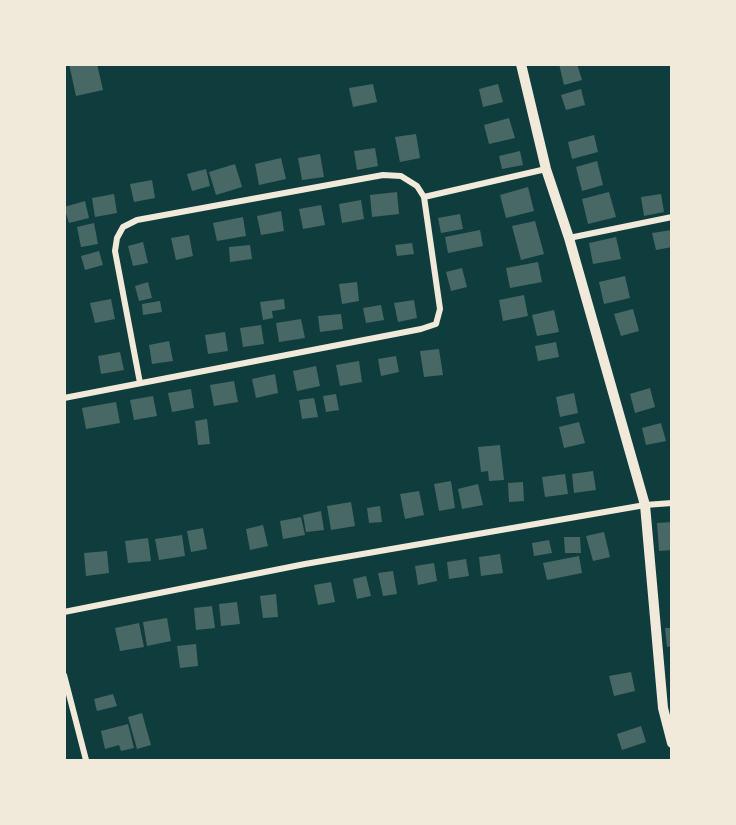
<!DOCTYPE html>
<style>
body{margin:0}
#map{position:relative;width:736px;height:825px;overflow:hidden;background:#0f3d3e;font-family:"DejaVu Sans",sans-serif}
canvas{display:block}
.frame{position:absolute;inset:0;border:66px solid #f1e9da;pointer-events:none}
</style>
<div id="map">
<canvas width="736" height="825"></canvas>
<div class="frame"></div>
</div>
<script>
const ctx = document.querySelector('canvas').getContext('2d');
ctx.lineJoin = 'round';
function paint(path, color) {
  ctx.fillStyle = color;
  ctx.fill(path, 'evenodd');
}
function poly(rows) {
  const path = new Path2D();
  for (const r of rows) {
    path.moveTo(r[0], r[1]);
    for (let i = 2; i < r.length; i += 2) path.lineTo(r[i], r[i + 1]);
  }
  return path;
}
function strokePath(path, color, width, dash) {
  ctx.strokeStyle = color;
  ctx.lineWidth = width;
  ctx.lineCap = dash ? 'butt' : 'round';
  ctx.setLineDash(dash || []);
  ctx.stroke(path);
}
paint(poly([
 [69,64,97,64,103,90,76,96],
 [559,64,577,64,582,80,564,85],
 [373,84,377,102,353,107,349,88],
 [498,84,503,102,483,107,479,89],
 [581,89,585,105,566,110,561,95],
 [509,118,515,138,489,144,484,125],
 [416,134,420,158,400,162,395,137],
 [594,135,598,152,572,159,568,142],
 [375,148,378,166,357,170,354,151],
 [520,151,523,165,502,169,499,156],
 [320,154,324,177,302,180,298,158],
 [281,158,286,179,259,185,255,164],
 [597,161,603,185,582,191,576,167],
 [235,164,242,187,216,195,209,172],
 [206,169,210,186,192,191,187,174],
 [152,180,155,198,134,202,130,184],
 [528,187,534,211,506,218,500,195],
 [397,192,399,214,372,217,370,195],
 [609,192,616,217,588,224,582,199],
 [114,194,117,213,95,217,92,198],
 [661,194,664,212,644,216,641,197],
 [361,200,364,219,342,223,339,204],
 [85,201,89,218,69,223,64,207],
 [321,205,325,225,303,229,299,209],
 [281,211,284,231,261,235,257,216],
 [460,214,463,229,441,233,438,218],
 [243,217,246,236,217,241,213,223],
 [535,221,544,254,521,260,512,226],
 [94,223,98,244,81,247,77,227],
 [480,230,483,246,448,253,445,237],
 [672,230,672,247,656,250,652,233],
 [189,235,193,256,176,260,171,238],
 [616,237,621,259,593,264,589,243],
 [143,242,148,263,133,266,128,246],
 [412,243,414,254,397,256,395,245],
 [250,245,252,259,230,262,229,247],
 [99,251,103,265,85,270,81,256],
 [538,262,542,282,510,288,506,268],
 [462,268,467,287,451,291,446,272],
 [625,276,630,298,604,304,599,282],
 [148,282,152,298,139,301,135,286],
 [357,282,359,301,342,304,339,284],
 [524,295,528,316,503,321,499,300],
 [111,299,115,319,95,323,90,303],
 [284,299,285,309,272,311,273,318,263,320,260,302],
 [414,300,417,318,398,322,394,303],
 [160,301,162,312,143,315,142,304],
 [381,305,384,320,366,323,363,308],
 [633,309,639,331,621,336,614,314],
 [554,310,559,332,537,336,532,315],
 [341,314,343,329,320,332,318,316],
 [301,319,305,338,279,342,276,323],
 [261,325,264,344,243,347,240,328],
 [225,332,228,351,208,354,205,335],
 [169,341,173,361,152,364,149,345],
 [556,342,559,357,538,361,535,346],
 [439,349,443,375,424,377,420,351],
 [120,352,124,370,101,374,98,356],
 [396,356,399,372,381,376,378,359],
 [359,361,362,382,340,386,336,365],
 [316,366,320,386,297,391,293,371],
 [275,374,278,393,256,398,252,379],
 [234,381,238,402,214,406,210,385],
 [650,388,655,407,635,413,630,394],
 [191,389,194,408,172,412,168,393],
 [574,393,578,413,560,417,556,397],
 [336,394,339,410,326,412,323,396],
 [153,396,157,416,134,420,130,400],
 [314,398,318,417,302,419,299,400],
 [116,402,120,423,86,429,82,408],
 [207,419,210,444,198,445,195,421],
 [579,422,585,443,564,448,559,427],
 [661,423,666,441,646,445,642,428],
 [500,445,504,480,489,481,488,471,481,472,478,447],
 [593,471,596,490,574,493,572,474],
 [565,474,568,494,545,497,542,477],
 [451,481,455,508,439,511,434,484],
 [523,482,524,501,509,502,508,483],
 [478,484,483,505,462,509,458,489],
 [419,491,424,515,405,519,400,494],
 [351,502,355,526,331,530,327,506],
 [380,506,382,522,369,523,367,508],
 [321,511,324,530,306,532,303,515],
 [301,517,305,535,283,539,280,521],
 [672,522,672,550,659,551,657,523],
 [263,525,268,546,250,550,246,529],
 [203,528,207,549,191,552,187,531],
 [604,532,610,557,593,561,586,536],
 [182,535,185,556,159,560,155,539],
 [564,537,580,537,581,553,565,553],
 [148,538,151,561,128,563,125,541],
 [549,540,552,553,534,556,532,543],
 [107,551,109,573,86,576,84,553],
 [500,554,503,573,481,576,479,557],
 [579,556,582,573,547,580,543,563],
 [466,559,469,576,449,579,447,562],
 [434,563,437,581,418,585,415,566],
 [393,571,397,594,383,596,378,573],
 [366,576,371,596,357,599,353,579],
 [331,582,335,602,318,605,314,585],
 [276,594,278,617,263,618,260,596],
 [237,602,240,624,221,626,219,604],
 [212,606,215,628,196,630,194,608],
 [167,618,171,641,147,646,143,622],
 [139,623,144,647,120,651,115,628],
 [665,628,672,628,672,646,667,647],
 [196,644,198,666,180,668,177,646],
 [631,672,635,691,614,696,609,676],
 [113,694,117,706,97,711,94,699],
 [142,713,151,745,137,749,128,717],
 [128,724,134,748,121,751,119,745,105,749,101,731],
 [641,726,646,742,622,750,617,734]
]), '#486865');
strokePath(poly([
 [569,238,672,217],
 [140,383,115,251,117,238,123,227,137,220,383,175,401,176,417,186,424,197,546,169],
 [64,398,421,329,436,324,440,309,424,197],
 [64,612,305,564,645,505,672,503],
 [64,675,86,760]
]), '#f1e9da', 6);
strokePath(poly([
 [521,64,546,169,569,238,645,505,663,708,672,743]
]), '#f1e9da', 10);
</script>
